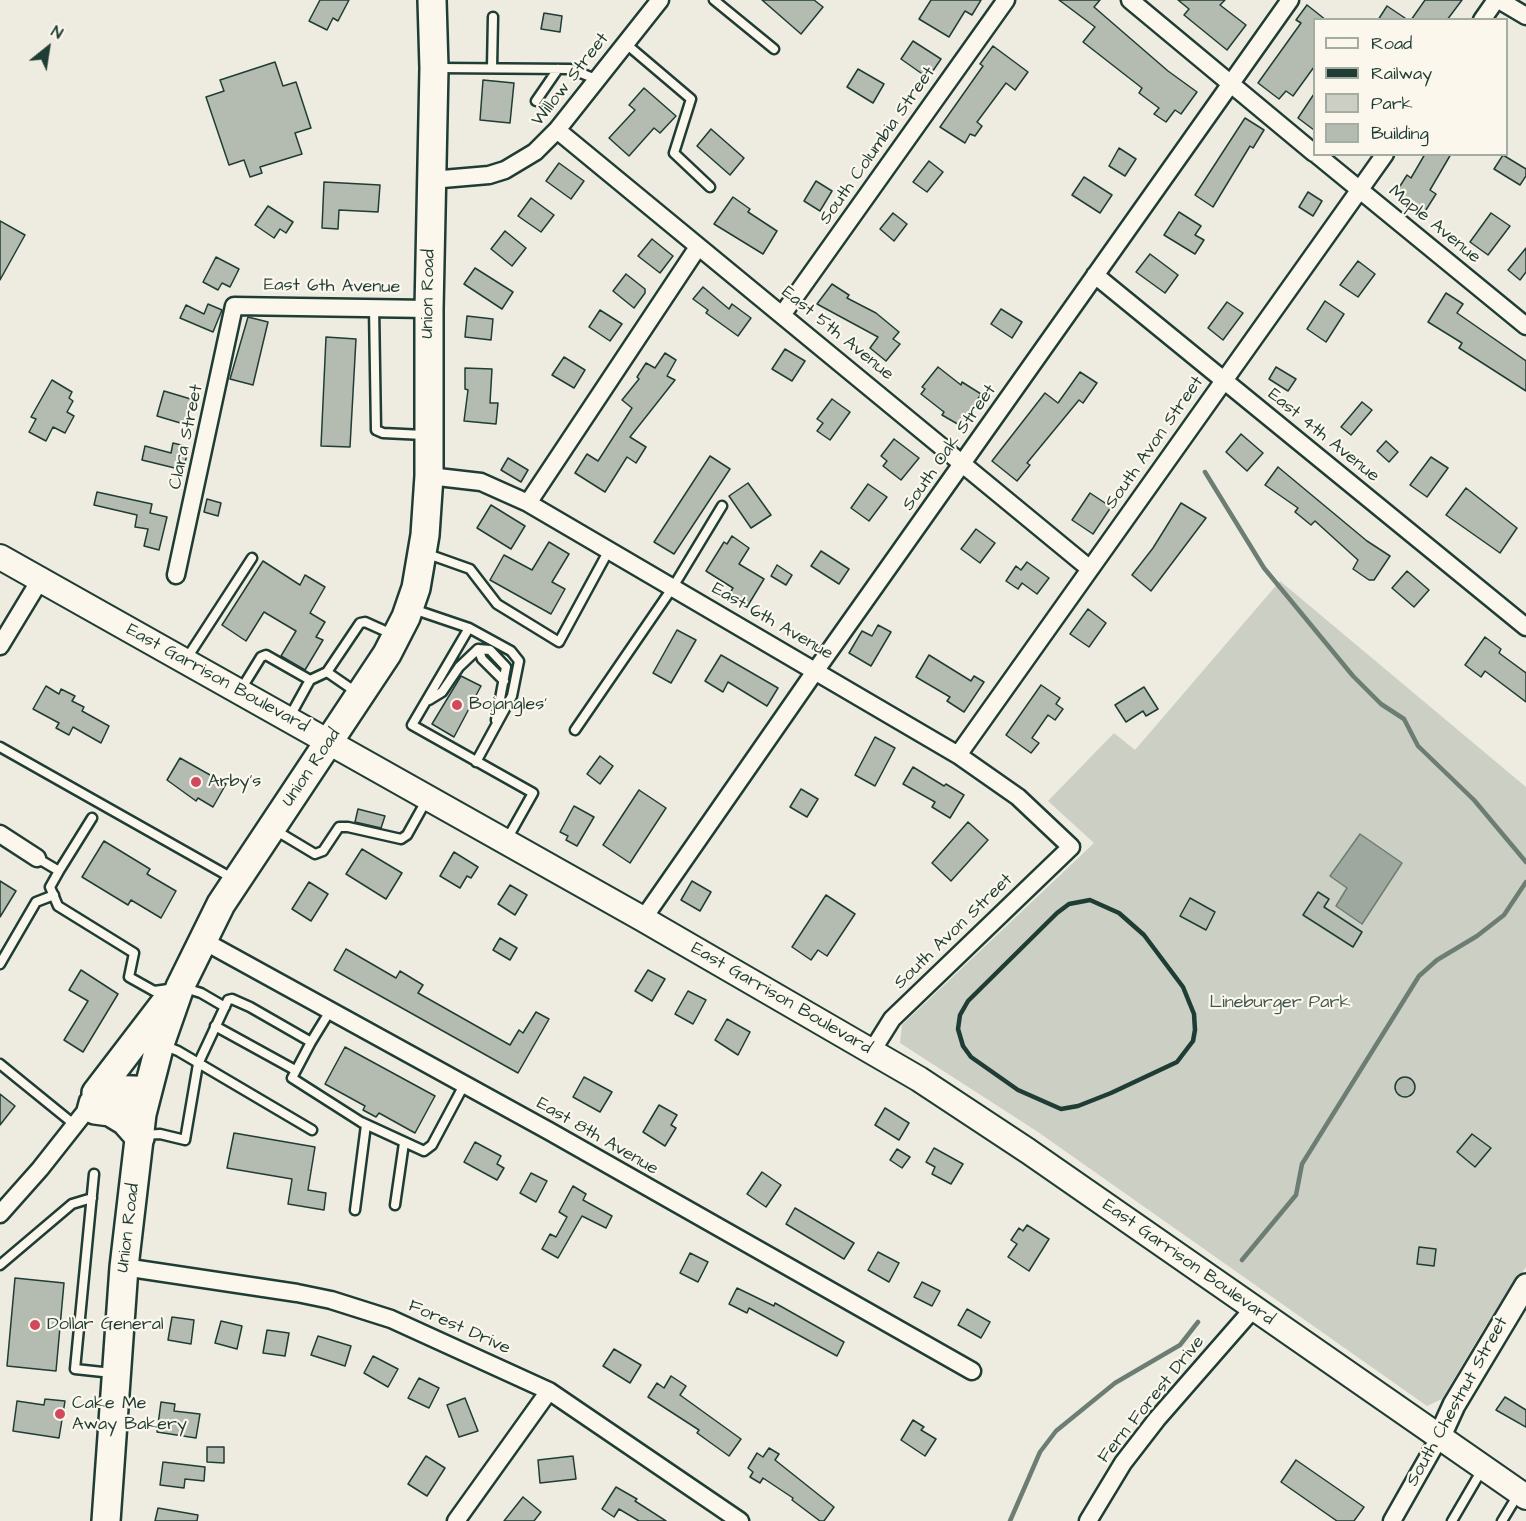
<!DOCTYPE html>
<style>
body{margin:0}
#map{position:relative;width:1526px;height:1521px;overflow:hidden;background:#eeece1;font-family:"Architects Daughter",sans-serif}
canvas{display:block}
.legend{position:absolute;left:1313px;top:18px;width:195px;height:138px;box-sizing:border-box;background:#fbf7ec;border:2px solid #a3ada2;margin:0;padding:8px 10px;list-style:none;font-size:18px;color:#1f3d34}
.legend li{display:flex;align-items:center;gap:12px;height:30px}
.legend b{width:30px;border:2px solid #a3ada2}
.north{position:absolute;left:18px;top:18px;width:60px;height:60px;-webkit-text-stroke:4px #fbf7ec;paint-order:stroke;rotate:30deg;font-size:16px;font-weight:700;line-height:24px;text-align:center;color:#1f3d34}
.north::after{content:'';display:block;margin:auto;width:21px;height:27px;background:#1f3d34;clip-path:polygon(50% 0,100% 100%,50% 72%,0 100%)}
</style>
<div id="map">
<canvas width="1526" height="1521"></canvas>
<ul class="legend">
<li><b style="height:8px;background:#fbf7ec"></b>Road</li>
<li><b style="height:8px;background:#1f3d34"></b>Railway</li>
<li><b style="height:16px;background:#cbcfc4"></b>Park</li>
<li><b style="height:16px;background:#b4bbb0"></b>Building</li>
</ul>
<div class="north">N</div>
</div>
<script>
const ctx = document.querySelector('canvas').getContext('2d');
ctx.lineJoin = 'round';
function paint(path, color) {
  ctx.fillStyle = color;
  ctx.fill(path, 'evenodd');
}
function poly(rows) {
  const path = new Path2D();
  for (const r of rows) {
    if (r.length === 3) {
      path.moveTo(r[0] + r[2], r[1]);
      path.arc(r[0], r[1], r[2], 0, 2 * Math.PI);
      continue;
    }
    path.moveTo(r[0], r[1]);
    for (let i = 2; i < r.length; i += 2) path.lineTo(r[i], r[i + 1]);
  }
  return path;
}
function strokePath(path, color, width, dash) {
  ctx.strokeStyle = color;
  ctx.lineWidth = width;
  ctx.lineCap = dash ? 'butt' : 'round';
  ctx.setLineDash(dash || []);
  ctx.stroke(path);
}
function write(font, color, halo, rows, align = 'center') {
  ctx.font = font + ' "Architects Daughter",sans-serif';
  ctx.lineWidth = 4.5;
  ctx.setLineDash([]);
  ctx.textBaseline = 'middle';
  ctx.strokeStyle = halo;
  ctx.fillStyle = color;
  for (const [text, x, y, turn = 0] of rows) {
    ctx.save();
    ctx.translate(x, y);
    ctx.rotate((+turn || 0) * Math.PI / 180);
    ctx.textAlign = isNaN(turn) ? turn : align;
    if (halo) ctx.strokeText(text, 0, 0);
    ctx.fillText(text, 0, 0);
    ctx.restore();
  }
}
paint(poly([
 [1280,581,1526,787,1526,1267,1485,1327,1442,1399,1427,1406,1038,1132,900,1043,902,1025,1094,843,1048,801,1114,733,1135,750]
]), '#cbcfc4');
const water = poly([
 [1360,834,1402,863,1362,924,1336,906,1347,888,1330,876,1360,834]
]);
paint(water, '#9fa89f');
strokePath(water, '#6c7d74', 1.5);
strokePath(poly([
 [1205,472,1264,568,1353,676,1381,704,1404,719,1418,746,1474,800,1526,862],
 [1242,1260,1296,1195,1302,1164,1419,976,1437,960,1477,936,1504,915,1526,882],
 [1010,1521,1040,1452,1056,1431,1115,1383,1180,1345,1198,1322]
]), '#6c7d74', 4.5);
const building = poly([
 [320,0,349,0,338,21,333,18,327,30,309,21,320,0],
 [762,0,814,0,823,7,801,34,762,0],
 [931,0,981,0,972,15,965,11,949,37,919,19,931,0],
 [1059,0,1100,0,1094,7,1168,71,1197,92,1181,114,1175,110,1166,122,1154,114,1159,108,1139,93,1142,88,1083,42,1095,27,1059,0],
 [1178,0,1225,0,1220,5,1246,25,1227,50,1184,15,1189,9,1178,0],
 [1425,0,1462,0,1447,20,1411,20,1425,0],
 [1307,5,1326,20,1314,20,1314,67,1293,96,1286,91,1279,99,1258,83,1301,23,1296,20,1307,5],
 [1387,6,1408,20,1378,20,1387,6],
 [544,13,562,16,560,32,541,29,544,13],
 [913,41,941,59,928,78,901,59,913,41],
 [993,46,1028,72,1015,90,1006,83,977,122,982,126,975,136,970,134,965,143,940,127,983,66,980,64,993,46],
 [275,62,283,86,296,82,311,128,295,133,302,154,260,167,262,173,250,177,244,160,229,165,206,97,224,91,220,80,275,62],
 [858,69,884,84,873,103,847,87,858,69],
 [483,80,514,83,510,123,480,120,483,80],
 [644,88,676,116,660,133,654,128,629,156,609,138,635,110,629,105,644,88],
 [1314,94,1314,130,1298,118,1314,94],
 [1245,118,1264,130,1253,148,1250,146,1213,207,1195,195,1245,118],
 [711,129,744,158,730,175,697,146,711,129],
 [1119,148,1136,159,1125,176,1109,166,1119,148],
 [1425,154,1451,154,1430,190,1436,194,1424,213,1395,194,1407,175,1411,178,1425,154],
 [1503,155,1526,169,1526,176,1520,185,1494,169,1503,155],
 [929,161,943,172,927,192,913,182,929,161],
 [559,163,584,181,571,199,546,181,559,163],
 [1084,177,1112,195,1100,213,1072,195,1084,177],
 [816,181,832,191,820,211,804,201,816,181],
 [324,182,380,185,378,212,339,210,338,229,322,228,324,182],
 [1308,192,1322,201,1313,216,1299,207,1308,192],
 [733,197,750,209,748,212,777,231,763,254,714,224,733,197],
 [531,198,554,215,541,232,518,216,531,198],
 [268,206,293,222,286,233,280,229,274,238,255,225,268,206],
 [1179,212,1201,226,1195,235,1204,240,1195,254,1164,235,1179,212],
 [893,213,907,224,894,241,880,229,893,213],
 [1491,213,1510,226,1488,255,1470,242,1491,213],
 [0,221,25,235,0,280,0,221],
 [505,231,526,248,512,266,491,249,505,231],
 [652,239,673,256,660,273,638,256,652,239],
 [1526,248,1526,272,1520,280,1508,270,1526,248],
 [1150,254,1178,275,1165,293,1136,272,1150,254],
 [216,257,239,269,230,287,222,283,218,290,203,282,216,257],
 [1358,261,1375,274,1358,297,1340,285,1358,261],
 [475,268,513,292,502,309,464,284,475,268],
 [626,274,645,289,645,293,634,308,613,291,626,274],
 [832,284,849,295,847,298,876,313,899,332,893,339,900,344,886,361,870,348,878,337,817,304,832,284],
 [703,287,729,309,732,304,751,318,738,336,706,313,708,310,693,299,703,287],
 [1446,293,1463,304,1457,313,1526,361,1526,391,1459,348,1462,343,1428,322,1446,293],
 [1325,301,1344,314,1326,342,1307,329,1325,301],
 [1227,302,1243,313,1223,340,1208,328,1227,302],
 [208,304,222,310,213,332,180,318,186,305,204,314,208,304],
 [1001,309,1022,322,1012,338,991,324,1001,309],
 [600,310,622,324,610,341,589,327,600,310],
 [467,316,493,319,491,340,465,337,467,316],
 [248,317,268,322,253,385,230,379,248,317],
 [326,337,356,339,350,447,321,446,326,337],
 [785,349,805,361,792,381,772,369,785,349],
 [665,353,676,360,667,376,675,380,630,437,646,447,636,463,627,457,605,492,575,473,587,454,598,461,632,408,622,400,639,379,637,377,646,363,655,368,665,353],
 [564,357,585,370,574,388,552,375,564,357],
 [938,367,961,385,962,382,981,394,961,426,942,415,944,412,921,394,925,389,922,387,938,367],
 [1276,367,1296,379,1288,391,1269,379,1276,367],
 [465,368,492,369,490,403,498,403,496,424,464,421,468,390,465,389,465,368],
 [1080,372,1097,383,1083,403,1079,400,1027,463,1030,465,1017,481,992,461,1045,393,1058,403,1080,372],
 [52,380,72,392,69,398,73,401,67,412,74,416,65,433,53,427,46,441,29,432,36,419,31,417,52,380],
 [164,391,194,400,187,425,157,416,164,391],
 [832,399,850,412,830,440,817,431,823,423,817,419,832,399],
 [1362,402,1372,410,1351,435,1341,427,1362,402],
 [1241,434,1263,453,1247,471,1226,452,1241,434],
 [894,439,919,458,901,480,883,466,887,461,881,456,894,439],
 [1386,441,1398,452,1389,462,1377,451,1386,441],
 [173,443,189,447,183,470,142,460,145,446,171,453,173,443],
 [710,456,730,469,674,554,654,542,710,456],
 [1431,457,1448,468,1427,497,1410,485,1431,457],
 [508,458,528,470,521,482,501,470,508,458],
 [1278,467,1367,541,1390,556,1374,580,1369,580,1353,569,1358,560,1315,521,1311,525,1295,512,1298,508,1265,485,1278,467],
 [748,483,771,515,751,528,729,496,748,483],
 [868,484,887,497,869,521,851,508,868,484],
 [1466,488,1517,528,1500,553,1446,515,1466,488],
 [97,492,152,504,150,513,167,517,159,550,144,546,148,529,135,527,137,515,94,505,97,492],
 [1090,493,1111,507,1093,534,1072,520,1090,493],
 [207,499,221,503,218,516,204,512,207,499],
 [1181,503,1206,518,1151,591,1132,575,1153,548,1181,503],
 [491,505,525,526,511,549,477,528,491,505],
 [976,529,995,543,980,563,961,549,976,529],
 [732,536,749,548,739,564,764,579,747,607,728,596,733,588,706,571,724,542,727,544,732,536],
 [549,542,569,554,552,582,565,589,551,614,490,580,504,555,532,570,549,542],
 [821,551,849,569,839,584,811,566,821,551],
 [263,561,300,585,305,575,325,587,310,613,325,622,316,637,323,640,305,670,281,656,296,631,264,612,246,641,222,625,263,561],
 [1027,562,1049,578,1037,594,1022,583,1018,589,1006,581,1016,566,1021,570,1027,562],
 [777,565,792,575,786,585,771,576,777,565],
 [1407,571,1429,590,1414,607,1392,588,1407,571],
 [1088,609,1106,623,1089,647,1070,634,1088,609],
 [878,625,891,632,871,666,849,653,862,631,872,636,878,625],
 [677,630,696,640,671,683,653,673,677,630],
 [1485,637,1501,649,1499,653,1526,673,1526,702,1485,671,1481,677,1465,665,1485,637],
 [721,655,778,688,767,706,728,682,723,692,705,681,721,655],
 [929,655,971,681,974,676,984,682,964,712,947,701,950,697,916,677,929,655],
 [461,676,481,686,454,737,432,724,461,676],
 [1041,685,1060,698,1056,704,1063,709,1055,720,1048,715,1032,738,1039,743,1031,753,1006,735,1041,685],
 [46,686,59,694,61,689,75,696,72,701,84,707,82,711,109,726,101,743,73,727,69,735,56,728,59,723,33,709,46,686],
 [1144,687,1158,709,1146,716,1143,711,1126,722,1115,705,1144,687],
 [875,737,895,748,875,786,855,775,875,737],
 [600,756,613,766,600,784,587,774,600,756],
 [180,758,226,784,213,807,198,798,196,801,167,780,180,758],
 [913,767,944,786,946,784,964,795,950,818,932,807,935,802,903,784,913,767],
 [801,789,818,799,807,817,790,807,801,789],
 [639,790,666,808,630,863,603,845,639,790],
 [574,806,594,817,577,846,566,840,568,836,560,832,574,806],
 [358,809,385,816,381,828,355,822,358,809],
 [968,822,988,840,951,881,932,863,968,822],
 [104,841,150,869,147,874,176,891,161,918,131,900,128,905,82,877,104,841],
 [362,849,402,873,386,899,346,874,362,849],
 [454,852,478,867,471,878,467,876,460,888,440,876,454,852],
 [0,881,16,891,0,917,0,881],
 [692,881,711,892,700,911,681,900,692,881],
 [309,882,328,894,311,921,292,909,309,882],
 [510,885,527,895,515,915,498,904,510,885],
 [1318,892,1329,899,1324,907,1362,932,1353,947,1303,915,1318,892],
 [826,895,855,914,827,956,818,950,811,960,792,947,826,895],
 [1190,898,1215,912,1206,930,1180,916,1190,898],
 [500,938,517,948,510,960,493,950,500,938],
 [346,949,396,978,400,971,423,985,418,993,510,1045,519,1030,523,1033,536,1012,549,1019,518,1073,334,970,346,949],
 [81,970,118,994,83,1052,64,1040,88,1001,69,990,81,970],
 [648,970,665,979,652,1001,635,991,648,970],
 [688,991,706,1000,693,1024,675,1014,688,991],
 [727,1019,750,1032,738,1055,715,1040,727,1019],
 [345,1047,435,1096,415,1133,379,1113,376,1117,363,1110,365,1106,325,1084,345,1047],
 [584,1077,612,1092,600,1112,573,1097,584,1077],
 [1405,1087,10],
 [0,1094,15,1106,0,1125,0,1094],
 [659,1105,677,1115,671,1125,676,1128,665,1146,643,1132,659,1105],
 [885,1108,909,1123,899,1140,875,1125,885,1108],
 [234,1133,315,1147,308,1190,326,1193,324,1210,288,1204,292,1179,227,1168,234,1133],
 [1472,1134,1491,1148,1475,1167,1457,1152,1472,1134],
 [475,1142,501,1156,497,1164,504,1168,497,1180,464,1162,475,1142],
 [934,1148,963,1164,951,1184,932,1174,935,1167,926,1162,934,1148],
 [897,1149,910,1157,902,1168,890,1160,897,1149],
 [762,1172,781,1185,766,1207,747,1194,762,1172],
 [531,1173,547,1181,536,1202,520,1193,531,1173],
 [573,1186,586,1194,583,1200,612,1216,606,1228,582,1216,558,1258,542,1249,550,1234,556,1237,567,1217,559,1212,573,1186],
 [795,1208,854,1243,844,1259,786,1224,795,1208],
 [1027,1225,1049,1239,1029,1271,1008,1257,1017,1244,1011,1240,1019,1228,1023,1231,1027,1225],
 [1419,1247,1436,1249,1434,1266,1417,1264,1419,1247],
 [878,1252,899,1263,889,1282,868,1270,878,1252],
 [690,1253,708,1262,698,1282,680,1273,690,1253],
 [15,1278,64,1283,56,1371,7,1366,15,1278],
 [922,1282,940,1291,932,1306,914,1297,922,1282],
 [737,1288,774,1306,775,1303,844,1342,837,1356,749,1308,747,1313,729,1304,737,1288],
 [967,1309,990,1322,981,1338,958,1325,967,1309],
 [172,1317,194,1320,191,1344,168,1340,172,1317],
 [221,1321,242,1326,237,1349,215,1343,221,1321],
 [267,1330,289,1333,285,1356,263,1353,267,1330],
 [318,1336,351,1346,345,1366,311,1355,318,1336],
 [614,1349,641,1365,630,1383,603,1366,614,1349],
 [373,1356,398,1369,388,1387,364,1373,373,1356],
 [671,1376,686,1386,680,1395,741,1439,729,1456,697,1433,699,1430,648,1397,657,1383,664,1388,671,1376],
 [419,1378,439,1388,429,1408,408,1398,419,1378],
 [1505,1397,1526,1410,1526,1427,1496,1410,1505,1397],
 [465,1398,478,1431,459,1437,447,1405,465,1398],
 [45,1399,65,1401,59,1438,13,1431,17,1401,44,1405,45,1399],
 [161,1402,175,1404,174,1411,200,1414,196,1438,157,1432,161,1402],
 [913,1420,924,1427,921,1430,936,1439,925,1456,901,1440,913,1420],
 [207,1447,224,1447,224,1463,207,1462,207,1447],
 [769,1448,779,1454,775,1460,834,1507,824,1521,820,1521,792,1500,793,1498,763,1478,760,1483,750,1477,753,1472,748,1468,757,1453,763,1457,769,1448],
 [426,1456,445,1468,427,1496,408,1484,426,1456],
 [573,1456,576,1479,540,1483,538,1460,573,1456],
 [1296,1460,1364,1507,1354,1521,1337,1521,1281,1482,1296,1460],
 [163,1462,205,1467,204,1481,185,1479,184,1488,160,1485,163,1462],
 [616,1487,637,1499,635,1501,666,1521,639,1521,619,1509,614,1517,602,1509,616,1487],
 [523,1497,541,1512,534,1521,504,1521,523,1497],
 [158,1508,198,1515,197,1521,155,1521,158,1508]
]);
paint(building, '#b4bbb0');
strokePath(building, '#1f3d34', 1.5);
const service = poly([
 [714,0,774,49],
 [625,43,691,99,674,153,710,187],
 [438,68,570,69,596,79],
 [492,68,493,17],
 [536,101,558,69],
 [374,307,376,430,383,433,424,435],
 [425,553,470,569,497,604,559,642,609,550],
 [413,609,469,628,511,651,519,661,512,696,476,762],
 [469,628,412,725,533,793,506,841],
 [478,649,482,659,504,681],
 [187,658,252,558],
 [310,680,327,672],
 [240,691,261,657,266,655,310,680,289,718],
 [356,692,327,672,360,623,365,622,394,635],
 [429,700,442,692,459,667,478,649,490,650,506,667,496,720],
 [575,730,673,587,722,506],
 [0,747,232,878],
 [275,830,315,854,323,851,339,827,348,827,401,839,407,835,426,801],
 [37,858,59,871,50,887,58,906,134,953,129,977,154,991,169,989],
 [59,871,92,818],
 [0,964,36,902,54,895],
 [185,988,201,993,225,1007],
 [215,1026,295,1070],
 [311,1042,292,1078,361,1122,424,1151,432,1145,464,1085],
 [163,1045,178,1051,312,1130],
 [0,1064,75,1125],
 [143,1135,160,1134,185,1140,198,1064,228,1000,232,999,250,1007,311,1042,330,1011],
 [94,1174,75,1369,112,1373],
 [395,1205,404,1143],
 [355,1210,366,1125],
 [0,1265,72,1204,92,1198],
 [1452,1521,1483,1468],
 [1502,1521,1519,1493]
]);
const minor = poly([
 [1130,0,1314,153],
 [1499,0,1526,16],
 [1482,20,1496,0],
 [557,130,1090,569],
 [1316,154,1526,326],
 [431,180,489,175,505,170,535,152,557,130,660,0],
 [1095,275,1526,627],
 [782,315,1006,0],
 [429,476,481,482,528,503,958,755,1018,797,1071,847,892,1019,872,1051],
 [528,503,698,247],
 [176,575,234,306,429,309],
 [0,646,40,580],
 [958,755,1385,154],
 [0,834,37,858],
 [643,919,816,670,1290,0],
 [202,940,549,1131,972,1371],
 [97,1109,116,1100,145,1100],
 [0,1214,40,1169,85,1112,88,1101,96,1093,118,1084,148,1085],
 [124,1267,297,1293,331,1300,391,1319,549,1391,740,1521],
 [456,1521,549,1391],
 [1088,1521,1123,1463,1157,1419,1253,1309],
 [1392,1521,1439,1438]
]);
const tertiary = poly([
 [1439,1438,1454,1405,1526,1285]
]);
const secondary = poly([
 [0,557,643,919,919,1079,1028,1151,1526,1497]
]);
const primary = poly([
 [96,1093,168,999],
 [95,1110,110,1112,125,1121,140,1138],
 [106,1521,124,1267,142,1114,160,1044,180,987,221,904,387,654,406,617,416,588,425,535,429,476,429,309,434,68,432,0]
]);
strokePath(service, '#1f3d34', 13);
strokePath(minor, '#1f3d34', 21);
strokePath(tertiary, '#1f3d34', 26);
strokePath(secondary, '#1f3d34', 28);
strokePath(primary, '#1f3d34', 32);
strokePath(service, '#fbf7ec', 8);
strokePath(minor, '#fbf7ec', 16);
strokePath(tertiary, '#fbf7ec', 21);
strokePath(secondary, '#fbf7ec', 24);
strokePath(primary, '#fbf7ec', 27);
strokePath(poly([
 [1090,900,1119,913,1144,935,1183,987,1194,1014,1195,1030,1193,1041,1177,1062,1111,1093,1078,1106,1061,1109,1018,1090,971,1057,963,1046,958,1029,960,1015,968,1001,1057,913,1069,904,1090,900]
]), '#1f3d34', 4.5);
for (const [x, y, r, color] of [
 [457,705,6,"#d1495b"],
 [196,782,6,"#d1495b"],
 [35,1325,6,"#d1495b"],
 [60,1414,6,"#d1495b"]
]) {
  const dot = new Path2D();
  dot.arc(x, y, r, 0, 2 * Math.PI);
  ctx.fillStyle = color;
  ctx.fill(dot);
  strokePath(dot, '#fbf7ec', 2);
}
write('18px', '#1f3d34', '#fbf7ec', [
 ["Willow Street",571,80,-52],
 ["South Columbia Street",878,146,-55],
 ["Maple Avenue",1434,225,39],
 ["East 6th Avenue",332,287,1],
 ["Union Road",429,294,-89],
 ["East 5th Avenue",837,334,39],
 ["East 4th Avenue",1323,436,39],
 ["Clara Street",187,437,-78],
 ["South Avon Street",1155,443,-55],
 ["South Oak Street",950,448,-55],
 ["East 6th Avenue",772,622,30],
 ["East Garrison Boulevard",217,679,29],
 ["Union Road",312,768,-56],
 ["South Avon Street",954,932,-44],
 ["East Garrison Boulevard",781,999,30],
 ["East 8th Avenue",597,1137,30],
 ["Union Road",129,1228,-83],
 ["East Garrison Boulevard",1188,1263,35],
 ["Forest Drive",459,1328,24],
 ["Fern Forest Drive",1152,1400,-51],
 ["South Chestnut Street",1458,1402,-61]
]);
write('18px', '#1f3d34', '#fbf7ec', [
 ["Bojangles'",469,705],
 ["Arby's",208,782],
 ["Dollar General",47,1325],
 ["Cake Me",72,1404],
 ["Away Bakery",72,1425]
], 'left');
write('18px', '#415a51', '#fbf7ec', [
 ["Lineburger Park",1280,1003]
]);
</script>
